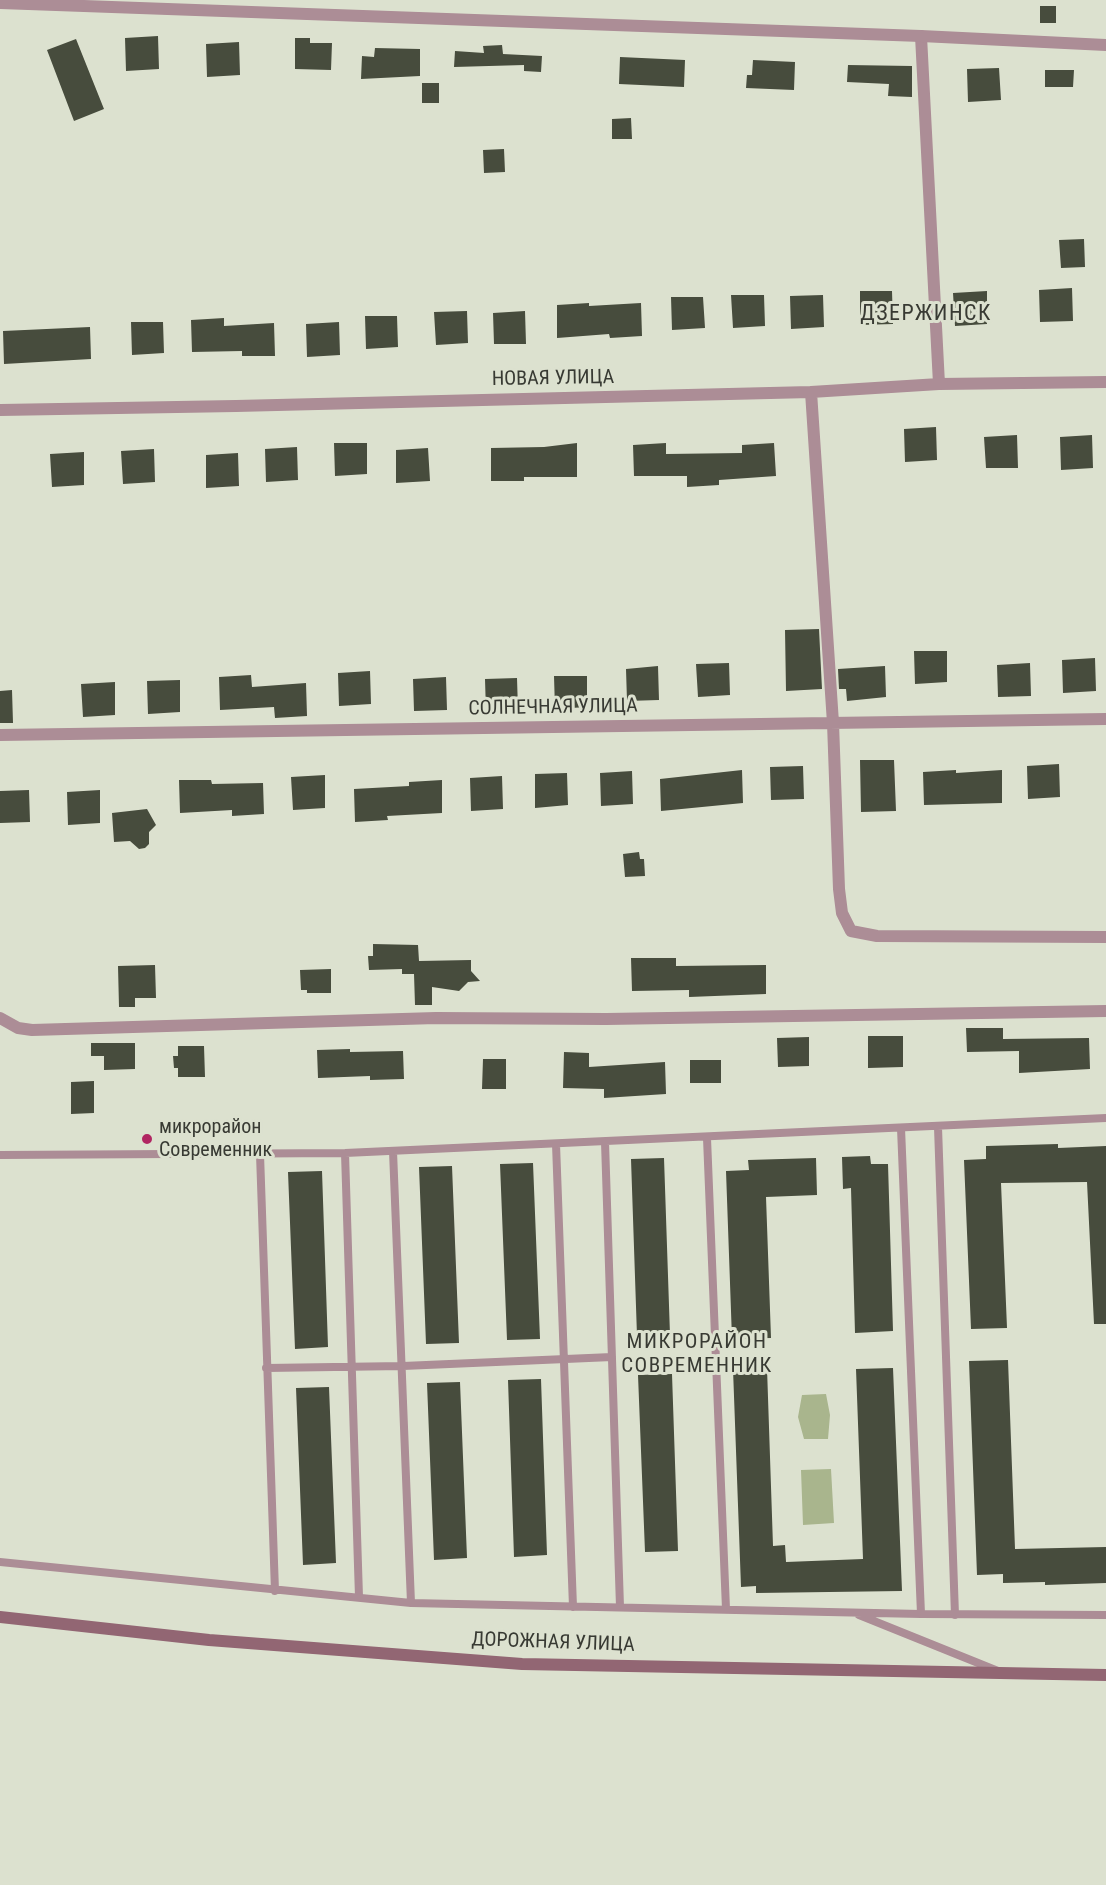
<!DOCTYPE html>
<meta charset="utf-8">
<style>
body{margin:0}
canvas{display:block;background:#dce1cf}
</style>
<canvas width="1106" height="1885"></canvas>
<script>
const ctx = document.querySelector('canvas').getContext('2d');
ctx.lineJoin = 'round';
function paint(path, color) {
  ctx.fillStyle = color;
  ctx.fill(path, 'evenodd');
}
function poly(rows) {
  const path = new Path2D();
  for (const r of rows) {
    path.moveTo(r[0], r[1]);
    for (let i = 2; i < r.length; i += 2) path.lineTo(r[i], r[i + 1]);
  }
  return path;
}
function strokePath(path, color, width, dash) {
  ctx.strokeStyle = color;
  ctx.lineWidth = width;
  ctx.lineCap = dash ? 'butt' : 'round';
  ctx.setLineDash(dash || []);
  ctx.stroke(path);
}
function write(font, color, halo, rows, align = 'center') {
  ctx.font = font + ' "Roboto Condensed",sans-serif';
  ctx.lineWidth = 6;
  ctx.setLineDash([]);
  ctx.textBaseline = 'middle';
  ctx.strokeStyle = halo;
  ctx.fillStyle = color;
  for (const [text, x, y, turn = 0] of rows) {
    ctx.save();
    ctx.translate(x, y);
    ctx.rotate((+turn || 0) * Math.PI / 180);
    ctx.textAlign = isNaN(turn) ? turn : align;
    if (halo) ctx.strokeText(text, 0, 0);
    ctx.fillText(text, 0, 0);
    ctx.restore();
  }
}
paint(poly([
 [826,1394,830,1415,828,1439,804,1439,798,1417,802,1395],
 [831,1469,834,1523,803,1525,801,1470]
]), '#a9b58d');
paint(poly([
 [1040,6,1056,6,1056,23,1040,23],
 [158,36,159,69,126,71,125,38],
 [295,38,310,38,310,43,332,43,331,70,295,69],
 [76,39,104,109,74,121,47,50],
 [239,42,240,75,207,77,206,44],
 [502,45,503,54,542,56,541,72,524,71,524,65,454,67,455,51,484,53,483,46],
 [375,48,420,49,420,76,361,79,362,56,374,57],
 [620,57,685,60,684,87,619,84],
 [753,60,795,62,794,90,746,88,747,75,752,75],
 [848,65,912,66,912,97,888,96,889,84,847,82],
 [999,68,1001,100,968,102,967,69],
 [1045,70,1074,70,1073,87,1045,87],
 [422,83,439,83,439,103,422,103],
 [631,118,632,139,612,139,612,119],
 [504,149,505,172,484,173,483,150],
 [1084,239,1085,267,1061,268,1059,240],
 [1072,288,1073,321,1040,322,1039,290],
 [860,291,892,291,893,324,860,325],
 [987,291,987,324,955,326,953,293],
 [731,295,764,295,765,326,733,328],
 [823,295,824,327,791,329,790,296],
 [671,297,703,297,705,328,672,330],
 [589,303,589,306,641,303,642,336,610,338,609,334,557,338,557,305],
 [467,311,468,343,436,345,434,312],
 [525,311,526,344,494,344,493,313],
 [365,316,397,316,398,347,366,349],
 [224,318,224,326,274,323,275,356,242,356,242,351,192,352,191,320],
 [131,322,163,322,164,353,132,355],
 [339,322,340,355,307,357,306,324],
 [90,327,91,359,4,364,3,331],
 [936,427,937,460,905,462,904,429],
 [1017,435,1018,468,986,468,984,437],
 [1092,435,1093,468,1061,470,1060,437],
 [334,443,367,443,367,474,335,476],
 [577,443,577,477,524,477,524,481,491,481,491,448,544,447],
 [666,443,666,454,742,453,742,445,774,443,776,476,719,480,719,485,687,487,687,476,634,476,633,445],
 [297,447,298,480,266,482,265,449],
 [428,448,430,481,396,483,396,450],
 [154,449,155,482,123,484,121,451],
 [84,452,84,485,52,487,50,454],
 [238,453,239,486,206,488,206,455],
 [819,629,822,689,786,691,785,630],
 [914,651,947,651,947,682,915,684],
 [1095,658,1096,691,1063,693,1062,660],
 [729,663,730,695,698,697,696,664],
 [1030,663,1031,696,998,697,997,665],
 [658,666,659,700,627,701,626,669],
 [885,666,886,697,847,701,846,689,839,689,838,669],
 [370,671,371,704,339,706,338,673],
 [251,675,252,687,306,683,307,716,275,718,274,707,220,710,219,677],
 [554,676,587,676,587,707,555,709],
 [446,677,447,710,414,711,413,679],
 [517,678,518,710,486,712,485,679],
 [180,680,180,712,148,714,147,681],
 [115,682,115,715,83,717,81,684],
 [12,690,13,723,0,723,0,691],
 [860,760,894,760,896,811,861,812],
 [1059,764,1060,797,1028,799,1027,766],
 [803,766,804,799,771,800,770,767],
 [742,770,743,803,661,811,660,779],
 [956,770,956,773,1002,770,1002,803,924,805,923,772],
 [632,771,633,804,601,806,600,773],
 [567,773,568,805,535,808,535,774],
 [325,775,325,808,293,810,291,777],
 [502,776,503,809,471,811,470,778],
 [179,780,211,780,212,784,263,783,264,814,232,816,232,810,180,813],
 [442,780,442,813,387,816,388,820,355,822,354,789,409,786,409,782],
 [29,790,30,822,0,823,0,791],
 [100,790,100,823,68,825,67,792],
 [147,809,156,825,149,832,149,844,145,848,139,849,130,841,114,842,112,813],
 [639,852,640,859,644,859,645,876,625,877,623,854],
 [373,944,418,945,419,961,471,960,471,971,480,981,468,982,459,991,432,987,432,1005,415,1005,414,974,402,974,402,969,369,970,368,956,373,956],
 [631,958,676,958,676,966,766,965,766,994,689,997,689,990,632,991],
 [155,965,156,998,135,998,135,1007,119,1007,118,966],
 [331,969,331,993,307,993,307,990,301,990,300,970],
 [966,1028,1003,1028,1003,1039,1089,1038,1090,1069,1019,1073,1019,1051,967,1052],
 [868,1036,903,1036,903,1067,868,1068],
 [809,1037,809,1066,778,1067,777,1038],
 [91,1043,135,1043,135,1069,104,1070,104,1056,91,1056],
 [178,1046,204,1046,205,1077,178,1077,178,1068,174,1068,173,1056,178,1056],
 [350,1049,350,1052,403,1051,404,1079,370,1080,370,1076,318,1078,317,1050],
 [564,1052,589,1053,589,1067,665,1062,666,1094,604,1098,604,1089,563,1088],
 [483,1059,506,1059,506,1089,482,1089],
 [690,1060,721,1060,721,1083,690,1083],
 [94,1081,94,1113,71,1114,71,1082],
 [1058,1144,1058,1148,1106,1146,1106,1324,1094,1324,1087,1182,1001,1183,1007,1328,971,1329,964,1160,986,1159,986,1146],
 [870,1156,871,1164,888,1164,893,1331,855,1333,851,1188,843,1189,842,1157],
 [664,1158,670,1335,637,1336,631,1159],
 [816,1158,817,1195,766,1197,771,1338,732,1339,726,1171,749,1170,748,1160],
 [533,1163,540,1339,507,1340,500,1164],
 [452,1166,459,1343,426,1344,419,1167],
 [322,1171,328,1347,295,1349,288,1172],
 [1008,1360,1015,1549,1106,1547,1106,1583,1045,1585,1045,1582,1003,1583,1003,1574,977,1575,969,1361],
 [767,1368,773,1546,785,1545,786,1562,863,1559,856,1369,893,1368,902,1591,756,1593,756,1586,741,1587,733,1369],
 [672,1374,678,1551,645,1552,638,1375],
 [541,1379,547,1555,514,1557,508,1380],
 [460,1382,467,1558,434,1560,427,1383],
 [329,1387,336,1563,303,1565,296,1388]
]), '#474c3d');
strokePath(poly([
 [938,1127,955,1615],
 [901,1128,921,1614],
 [707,1138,726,1609],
 [605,1142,620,1607],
 [556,1144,573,1607],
 [393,1151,411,1603],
 [345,1153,359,1597],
 [260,1154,275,1591],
 [0,1155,345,1153,1106,1118],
 [266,1368,403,1366,612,1357],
 [0,1562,411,1603,921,1614,1106,1615],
 [859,1615,998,1671]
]), '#ac8d96', 8);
strokePath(poly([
 [921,36,939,384],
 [811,392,833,723,839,889,842,913,851,931,877,936,1106,937],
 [0,410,236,406,811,392,939,384,1106,382],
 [0,735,1106,719],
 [0,1018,18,1028,32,1030,436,1018,606,1019,1106,1011]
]), '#ac8d96', 12);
strokePath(poly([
 [0,3,921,36,1106,45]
]), '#ac8d96', 12);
strokePath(poly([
 [0,1617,209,1640,522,1664,1106,1675]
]), '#926673', 12);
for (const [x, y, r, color] of [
 [147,1139,6,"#b12562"]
]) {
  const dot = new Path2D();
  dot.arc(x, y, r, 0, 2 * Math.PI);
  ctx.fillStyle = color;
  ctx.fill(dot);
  strokePath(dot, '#dce1cf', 2);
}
write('20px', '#383a33', '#dce1cf', [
 ["НОВАЯ УЛИЦА",553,379,-1],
 ["СОЛНЕЧНАЯ УЛИЦА",553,708,-1],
 ["ДОРОЖНАЯ УЛИЦА",553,1643,2]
]);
write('20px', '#383a33', '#dce1cf', [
 ["микрорайон",159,1128],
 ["Современник",159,1151]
], 'left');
ctx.letterSpacing = '1.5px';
write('21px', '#383a33', '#dce1cf', [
 ["МИКРОРАЙОН",697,1343],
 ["СОВРЕМЕННИК",697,1367]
]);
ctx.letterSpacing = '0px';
ctx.letterSpacing = '1.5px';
write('22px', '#383a33', '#dce1cf', [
 ["ДЗЕРЖИНСК",926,314]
]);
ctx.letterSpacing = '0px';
</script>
